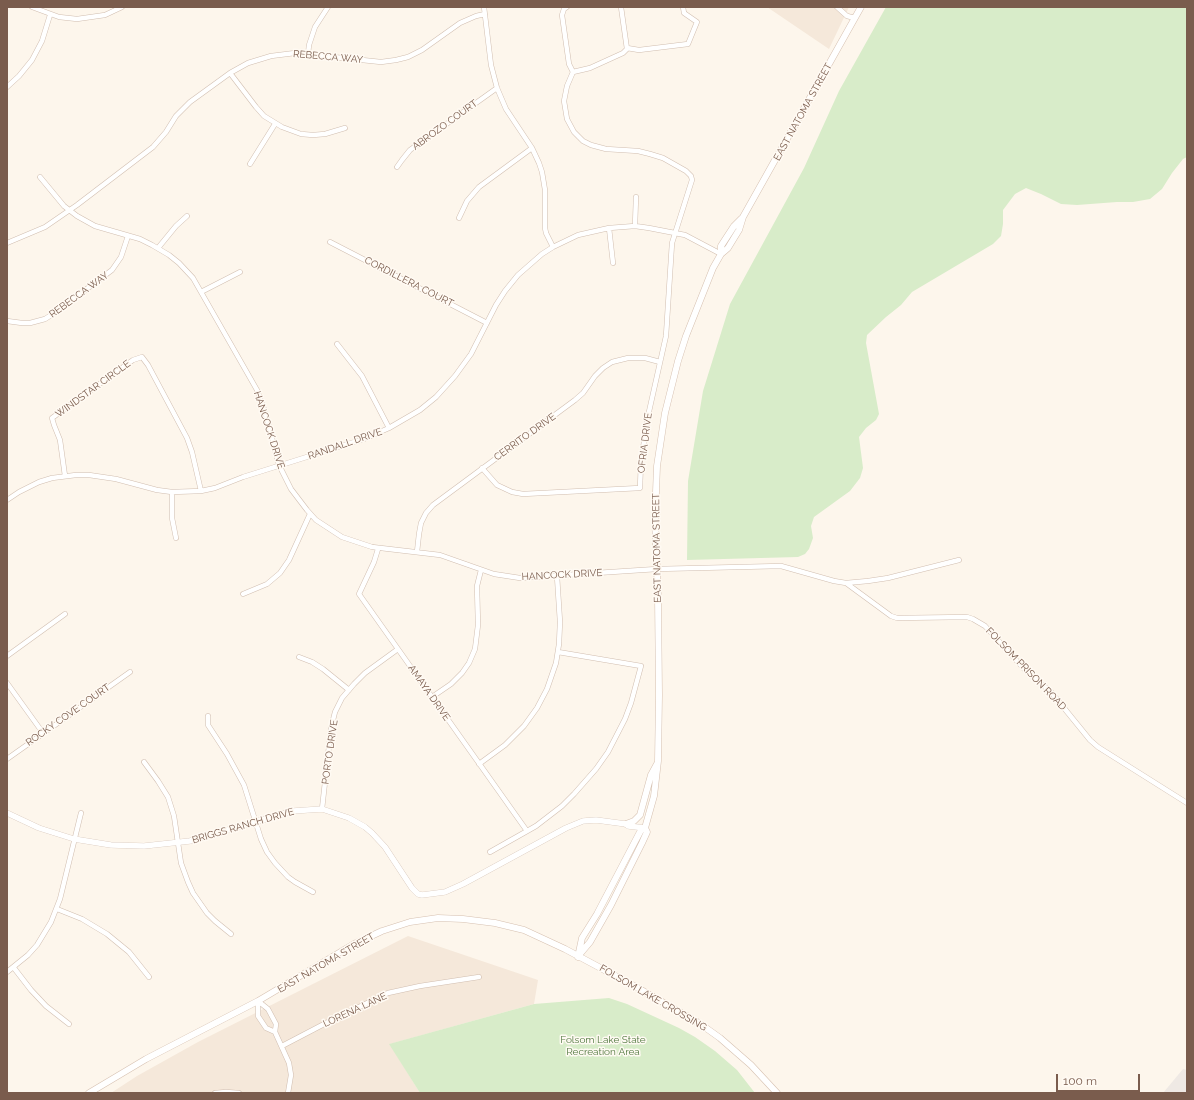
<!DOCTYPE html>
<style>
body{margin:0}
#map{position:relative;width:1194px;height:1100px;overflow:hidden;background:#fdf6ec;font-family:Raleway,sans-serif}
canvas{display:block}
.frame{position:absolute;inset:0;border:8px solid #7a5c4d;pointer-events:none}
.scale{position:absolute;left:1056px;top:1074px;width:84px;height:18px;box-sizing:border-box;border:2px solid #7a5c4d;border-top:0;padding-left:5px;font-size:12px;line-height:14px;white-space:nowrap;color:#7a5c4d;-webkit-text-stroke:3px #fffaf3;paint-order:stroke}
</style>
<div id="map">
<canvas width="1194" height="1100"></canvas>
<div class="frame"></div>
<div class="scale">100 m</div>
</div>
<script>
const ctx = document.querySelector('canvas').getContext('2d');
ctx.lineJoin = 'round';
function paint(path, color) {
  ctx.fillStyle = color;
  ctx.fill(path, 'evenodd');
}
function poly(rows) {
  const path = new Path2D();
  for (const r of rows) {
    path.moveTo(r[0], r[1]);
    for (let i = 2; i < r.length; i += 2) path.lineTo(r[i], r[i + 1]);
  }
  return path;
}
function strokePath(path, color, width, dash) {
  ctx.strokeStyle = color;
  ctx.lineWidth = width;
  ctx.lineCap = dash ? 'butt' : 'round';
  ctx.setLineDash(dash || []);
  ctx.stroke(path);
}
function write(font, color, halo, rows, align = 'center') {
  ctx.font = font + ' Raleway,sans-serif';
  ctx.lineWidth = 3;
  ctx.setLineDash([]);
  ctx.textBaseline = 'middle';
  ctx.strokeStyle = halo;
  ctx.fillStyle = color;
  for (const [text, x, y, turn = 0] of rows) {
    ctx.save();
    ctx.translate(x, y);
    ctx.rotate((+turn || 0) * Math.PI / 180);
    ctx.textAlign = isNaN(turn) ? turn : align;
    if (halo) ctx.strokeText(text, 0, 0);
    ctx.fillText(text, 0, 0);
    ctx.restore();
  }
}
paint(poly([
 [767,7,849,7,829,49],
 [408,936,538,980,534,1004,390,1044,420,1093,111,1093,137,1076,198,1042]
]), '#f5e8da');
paint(poly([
 [1183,1069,1187,1070,1187,1093,1163,1093]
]), '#efe9e4');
paint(poly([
 [886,7,1187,7,1187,157,1183,159,1172,173,1162,189,1150,199,1133,202,1117,202,1077,205,1061,204,1041,194,1026,188,1015,194,1003,210,1003,224,1001,236,993,244,912,292,901,305,886,317,867,335,866,343,879,414,876,420,866,428,859,437,863,468,860,478,850,491,814,517,811,526,813,538,809,549,805,554,798,557,687,560,688,481,703,391,730,304,804,168,839,91],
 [609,998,627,1004,679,1028,695,1037,715,1051,737,1070,755,1093,420,1093,389,1044,534,1004]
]), '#d8ecc9');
const minor = poly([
 [32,7,59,17,77,19,105,15,122,7],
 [484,7,491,65,497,88,506,109,532,148,539,163,542,172,545,190,545,228,546,233,553,247],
 [567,7,564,9,562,15,569,64,573,72],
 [837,7,847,16,855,18],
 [627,48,639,50,688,44,697,22,684,13,683,7],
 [308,54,309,45,315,27,328,7],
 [230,73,256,107,264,116,282,127,301,134,313,135,325,134,345,128],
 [7,87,19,76,32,60,42,41,50,15],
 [250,164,275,124],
 [397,167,402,160,410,150,497,88],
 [40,177,64,206,77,216,95,226,140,239,152,245,169,255,179,263,193,278,257,390,266,415,279,465,291,489,307,510,316,520,342,537,372,547,440,555,494,574,520,578,657,569,781,566,834,581,846,583,891,616,897,618,967,617,973,619,985,626,1026,671,1051,692,1090,740,1098,747,1187,803],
 [459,218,467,201,479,187,532,148],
 [635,226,636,197],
 [609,228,613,263],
 [330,242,487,323],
 [7,243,45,227,77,205,153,147,166,132,176,116,190,102,230,73,248,63,271,56,295,53,381,62,396,60,408,57,422,50,460,23,476,16,485,14],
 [158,248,176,226,187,216],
 [201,292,240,272],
 [7,321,22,323,30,323,45,319,56,312,112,270,121,257,128,236],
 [337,344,362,376,389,428],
 [482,468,497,485,512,492,523,494,640,488,641,461,648,416,666,336,672,243,692,180,691,176,686,171,663,158,650,154,638,151,606,149,591,145,583,141,574,132,567,119,564,101,567,86,573,72,590,68,623,53,627,49,621,7],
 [65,476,60,440,54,425,52,418,133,360,142,357,148,365,187,438,192,452,201,491],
 [172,492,172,518,176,538],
 [7,500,19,492,39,482,52,478,76,475,89,475,116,479,157,490,172,492,201,491,215,488,243,477,364,439,389,428,420,410,436,397,455,376,471,354,496,305,505,291,518,275,542,254,553,247,578,235,609,228,635,226,649,228,685,235,721,254],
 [378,549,374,562,359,594,527,831],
 [417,552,419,534,421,523,426,513,433,505,575,400,583,393,595,376,603,368,612,362,628,358,645,358,660,362],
 [846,583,868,581,888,578,959,560],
 [243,594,267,584,280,573,289,560,310,514],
 [7,656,65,614],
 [299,657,312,662,323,669,349,690],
 [7,683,43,733],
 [432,697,451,684,462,673,469,663,475,649,478,625,477,586,481,570],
 [208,716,208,725,227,754,244,785,261,839,267,852,275,863,288,877,295,882,313,892],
 [7,759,130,672],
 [144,762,158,781,168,797,174,816,181,863,188,882,193,893,207,913,215,921,231,934],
 [479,764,505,745,524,726,537,708,547,689,556,663,559,644,560,622,557,576],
 [322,809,331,728,335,712,342,698,354,684,365,673,398,649],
 [490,852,536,826,562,806,574,794,596,769,608,752,625,719,631,703,641,666,558,652],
 [57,909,82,919,107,934,129,952,149,977],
 [14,968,31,990,46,1006,69,1024],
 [7,972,28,955,37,945,51,922,60,899,81,813],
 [258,1001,268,1009,276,1024,275,1032,289,1063,291,1075,288,1093],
 [258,1001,258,1016,266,1028,275,1032],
 [282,1046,326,1023,388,993,420,986,479,977],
 [215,1093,226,1092,239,1093]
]);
const tertiary = poly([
 [7,813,39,828,74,839,111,845,144,846,190,841,293,811,322,809,349,818,365,827,372,833,385,847,412,888,418,894,422,895,445,892,463,884,566,828,583,821,596,820,626,824,628,826,645,828]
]);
const secondary = poly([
 [721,254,721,246,734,226,741,219],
 [626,824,634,821,640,815,651,775,657,764],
 [579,955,590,942,611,905,642,843,647,832,645,828],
 [578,957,582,938,597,914,641,830,645,828,654,796,658,761,659,695,658,596,655,519,656,492,657,466,665,413,678,361,686,336,713,268,721,254,728,248,739,230,743,217,861,7],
 [89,1093,146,1059,258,1001,354,944,382,931,410,922,438,918,463,919,495,923,524,930,565,949,638,988,699,1023,720,1038,751,1065,777,1093]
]);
strokePath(minor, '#d1beb0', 5.5);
strokePath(tertiary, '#d1beb0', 6);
strokePath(secondary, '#d6c0b0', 7);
strokePath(minor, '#fff', 4.5);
strokePath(tertiary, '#fff', 5.5);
strokePath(secondary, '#fff', 6);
write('10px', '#7a5c4d', '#fffaf3', [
 ["REBECCA WAY",328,57,5],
 ["EAST NATOMA STREET",803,112,-61],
 ["ABROZO COURT",445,125,-36],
 ["CORDILLERA COURT",409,282,27],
 ["REBECCA WAY",79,295,-36],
 ["WINDSTAR CIRCLE",93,389,-36],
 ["HANCOCK DRIVE",269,430,72],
 ["CERRITO DRIVE",525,437,-36],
 ["OFRIA DRIVE",645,443,-83],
 ["RANDALL DRIVE",345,444,-19],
 ["EAST NATOMA STREET",657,548,-91],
 ["HANCOCK DRIVE",562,575,-3],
 ["FOLSOM PRISON ROAD",1026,669,46],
 ["AMAYA DRIVE",429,693,55],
 ["ROCKY COVE COURT",68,715,-35],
 ["PORTO DRIVE",330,752,-82],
 ["BRIGGS RANCH DRIVE",243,826,-16],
 ["EAST NATOMA STREET",326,963,-30],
 ["FOLSOM LAKE CROSSING",653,998,30],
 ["LORENA LANE",355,1010,-25]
]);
write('10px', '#537a41', '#fffaf3', [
 ["Folsom Lake State",603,1040],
 ["Recreation Area",603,1052]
]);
</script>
